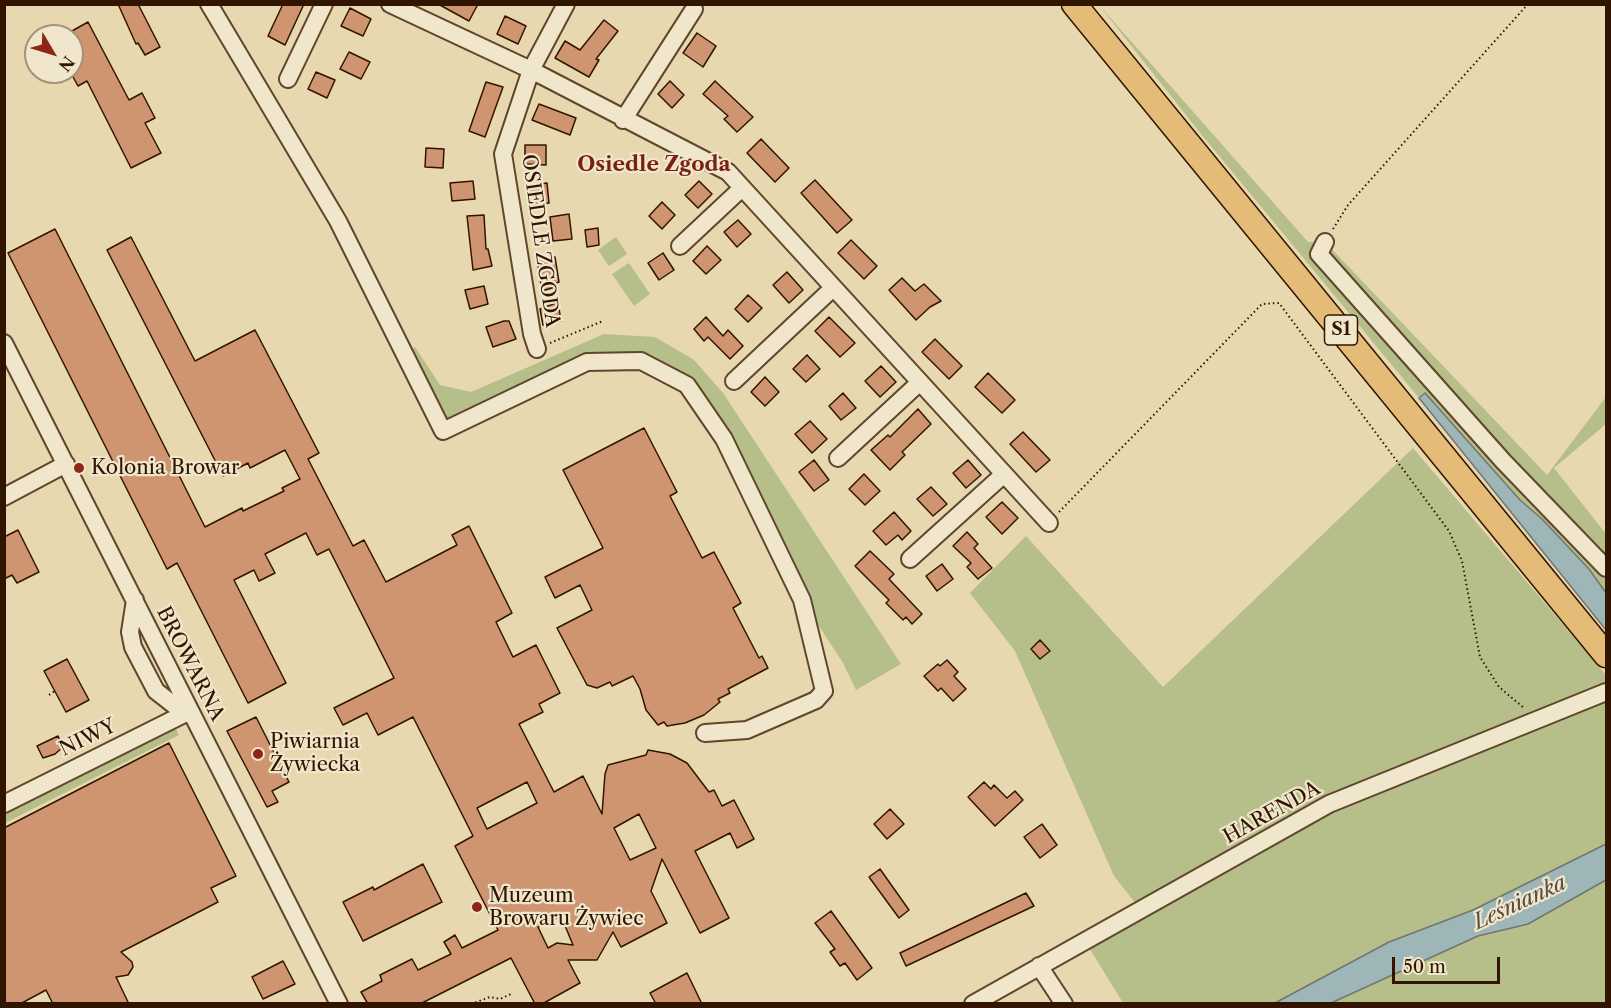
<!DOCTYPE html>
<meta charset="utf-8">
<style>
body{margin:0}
#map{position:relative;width:1611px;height:1008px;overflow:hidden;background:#e8d8af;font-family:"Libre Caslon Text",serif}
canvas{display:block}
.frame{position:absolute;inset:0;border:6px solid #311500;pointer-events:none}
.north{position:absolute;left:24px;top:24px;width:60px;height:60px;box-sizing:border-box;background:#f0e6cb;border:2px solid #a4927a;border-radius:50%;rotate:128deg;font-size:16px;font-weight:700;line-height:24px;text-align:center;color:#311500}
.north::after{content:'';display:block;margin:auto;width:21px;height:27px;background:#8f2418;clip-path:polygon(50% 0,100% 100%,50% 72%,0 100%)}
.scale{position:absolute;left:1392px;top:957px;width:108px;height:27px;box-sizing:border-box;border:3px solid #311500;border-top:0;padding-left:8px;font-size:18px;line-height:21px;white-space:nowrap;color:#311500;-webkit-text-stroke:4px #f0e6cb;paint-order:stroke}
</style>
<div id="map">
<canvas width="1611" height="1008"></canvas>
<div class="frame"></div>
<div class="north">N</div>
<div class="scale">50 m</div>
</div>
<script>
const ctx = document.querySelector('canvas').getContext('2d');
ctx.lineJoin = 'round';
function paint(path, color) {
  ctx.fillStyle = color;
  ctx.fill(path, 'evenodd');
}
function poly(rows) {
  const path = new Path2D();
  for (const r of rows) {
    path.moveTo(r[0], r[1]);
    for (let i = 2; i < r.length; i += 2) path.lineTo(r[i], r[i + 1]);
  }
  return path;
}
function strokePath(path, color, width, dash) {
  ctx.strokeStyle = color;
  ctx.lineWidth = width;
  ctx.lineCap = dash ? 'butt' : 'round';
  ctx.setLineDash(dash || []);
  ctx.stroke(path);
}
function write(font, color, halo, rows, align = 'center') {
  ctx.font = font + ' "Libre Caslon Text",serif';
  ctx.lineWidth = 4.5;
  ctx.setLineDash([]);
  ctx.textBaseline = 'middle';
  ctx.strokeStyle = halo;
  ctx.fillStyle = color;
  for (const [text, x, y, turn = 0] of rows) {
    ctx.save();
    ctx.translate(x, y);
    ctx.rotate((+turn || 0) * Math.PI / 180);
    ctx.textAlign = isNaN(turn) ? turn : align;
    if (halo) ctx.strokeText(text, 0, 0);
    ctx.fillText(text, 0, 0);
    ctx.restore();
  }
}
paint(poly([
 [1099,5,1308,242,1325,242,1547,475,1606,397,1606,424,1554,468,1606,534,1606,593,1589,569,1542,519,1520,501,1426,394,1419,398,1201,134],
 [616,237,627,254,609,266,598,250],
 [629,263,650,294,634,306,612,274],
 [604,334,655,337,694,360,723,393,901,664,856,690,843,663,802,600,687,385,641,361,587,362,443,431,406,358,415,347,440,385,471,392],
 [1413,448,1606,675,1606,1003,1123,1003,1085,941,1140,909,1114,876,1015,651,970,593,1026,536,1163,687],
 [175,727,179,735,5,823,5,812]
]), '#b6be8a');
const water = poly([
 [1425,393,1520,500,1542,519,1589,569,1606,593,1606,630,1419,398,1425,393],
 [1606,844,1606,880,1528,924,1478,936,1331,1003,1275,1003,1389,942,1473,910,1606,844]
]);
paint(water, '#9eb6b7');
strokePath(water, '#72766e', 1.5);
const building = poly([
 [118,4,138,4,160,47,145,55,138,43,136,44,118,4],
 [283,4,304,4,285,45,268,36,283,4],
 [438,4,478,4,469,21,438,4],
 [350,8,371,19,363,36,341,26,350,8],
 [505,16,526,26,518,44,497,34,505,16],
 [604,20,618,31,596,59,599,60,589,77,555,58,565,41,580,50,604,20],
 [88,22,129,100,142,93,155,118,145,123,161,153,131,168,87,81,78,86,72,75,72,31,88,22],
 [697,33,716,46,703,67,683,53,697,33],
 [349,52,370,62,361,79,340,69,349,52],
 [316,72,335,80,327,98,308,89,316,72],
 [670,81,684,95,672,108,658,94,670,81],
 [715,81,753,117,737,132,724,119,728,116,703,94,715,81],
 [486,82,503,87,485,137,469,131,486,82],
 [539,104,576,118,570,135,532,120,539,104],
 [761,139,789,168,775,182,747,153,761,139],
 [525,145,546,145,546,165,525,164,525,145],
 [426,148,444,149,443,168,425,167,426,148],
 [815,180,852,220,837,233,801,193,815,180],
 [473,181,475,199,452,201,450,183,473,181],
 [699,181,712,194,698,208,685,195,699,181],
 [547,183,549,203,530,206,527,186,547,183],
 [662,202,675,215,662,229,649,216,662,202],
 [569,214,572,239,553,241,550,217,569,214],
 [484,215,486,249,488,249,492,266,473,270,467,216,484,215],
 [738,220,751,234,737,247,724,232,738,220],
 [598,228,599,245,587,247,585,230,598,228],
 [55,229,205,527,242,508,243,511,284,491,282,488,300,479,285,450,250,468,248,463,223,476,107,250,131,237,195,361,255,330,319,453,308,459,353,546,364,540,386,582,457,545,452,535,469,526,512,613,496,622,513,657,536,645,560,693,539,704,543,712,519,724,554,792,583,776,602,814,605,774,608,765,646,755,648,750,670,754,687,763,709,792,714,790,722,806,734,800,754,839,737,848,730,833,695,851,729,918,700,933,662,859,651,891,667,923,621,947,613,932,597,960,568,960,580,983,542,1004,535,1004,511,958,420,1004,368,1004,361,992,382,981,380,975,412,959,418,970,451,954,444,942,455,935,462,948,498,930,455,846,473,836,413,717,378,735,367,713,343,725,334,708,394,678,329,549,317,555,306,533,265,554,275,573,259,581,254,570,234,580,286,683,248,703,177,563,167,569,8,253,55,229],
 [527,782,537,803,487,829,477,808,527,782],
 [639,814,656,848,630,860,614,828,639,814],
 [561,916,573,945,557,943,548,948,538,927,561,916],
 [851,240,877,266,864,279,838,253,851,240],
 [707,246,721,260,706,274,693,261,707,246],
 [663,253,674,270,659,280,648,263,663,253],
 [555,257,559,282,554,284,555,287,542,291,537,259,555,257],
 [787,272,803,290,789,303,773,285,787,272],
 [902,278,915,291,924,284,941,301,930,307,916,320,889,290,902,278],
 [484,286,488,304,470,309,465,290,484,286],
 [748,295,762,308,748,322,735,309,748,295],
 [558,302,561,321,543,325,540,309,558,302],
 [706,317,723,336,728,330,743,346,730,359,708,337,704,341,694,329,706,317],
 [829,317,855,343,840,357,815,331,829,317],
 [504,321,509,321,516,339,493,347,486,327,504,321],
 [935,339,962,366,949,379,922,352,935,339],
 [807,355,820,369,806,382,793,369,807,355],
 [881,366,896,382,880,397,865,381,881,366],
 [988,373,1015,400,1002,413,975,387,988,373],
 [765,377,779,392,765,406,751,392,765,377],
 [843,393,856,408,841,420,829,406,843,393],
 [918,409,931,424,902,452,905,455,890,470,871,450,888,435,890,437,918,409],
 [810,421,827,439,812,453,795,434,810,421],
 [644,428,677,492,670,496,702,558,714,552,741,603,733,608,759,658,762,656,768,668,728,689,730,693,718,699,720,702,704,715,685,723,667,726,664,722,658,725,646,710,640,689,633,676,612,686,610,682,597,688,587,685,557,628,592,610,580,585,555,598,545,577,603,548,563,470,644,428],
 [1023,432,1050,460,1036,472,1010,444,1023,432],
 [814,460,829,480,814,491,799,472,814,460],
 [968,460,981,475,966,488,953,473,968,460],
 [864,474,880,491,865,505,849,489,864,474],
 [931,487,947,504,933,516,917,499,931,487],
 [1002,502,1018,518,1002,534,986,517,1002,502],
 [894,512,911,531,902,540,898,535,886,545,873,531,894,512],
 [18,530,39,572,17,583,12,575,4,579,4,537,18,530],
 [967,532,978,544,974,548,992,568,978,579,967,567,971,563,953,546,967,532],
 [870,551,894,574,889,579,922,614,912,624,906,617,903,620,886,603,889,600,855,566,870,551],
 [942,564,953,579,937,591,926,576,942,564],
 [1040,640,1050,651,1040,659,1031,649,1040,640],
 [67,659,89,700,66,712,44,671,67,659],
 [947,660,958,672,954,676,966,689,953,701,941,688,938,691,924,676,938,664,940,666,947,660],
 [256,717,289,782,272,791,278,802,267,807,227,731,256,717],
 [58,736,63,747,55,754,43,758,37,746,58,736],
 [169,743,236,876,211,888,218,902,121,952,132,962,133,967,128,975,116,977,129,1004,53,1004,46,990,20,1004,4,1004,4,828,169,743],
 [984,782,991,789,994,785,1007,798,1015,791,1023,800,995,826,968,797,984,782],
 [890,809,904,824,887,839,874,824,890,809],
 [1042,824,1057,845,1040,858,1024,837,1042,824],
 [423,864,442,902,363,941,343,902,373,887,374,890,423,864],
 [880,869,909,910,899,918,869,877,880,869],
 [1026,893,1034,906,906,966,900,953,1026,893],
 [831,911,872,968,857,980,845,963,840,966,830,952,835,949,815,923,831,911],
 [283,961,295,984,263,999,252,977,283,961],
 [687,973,702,1004,656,1004,650,993,687,973]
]);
paint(building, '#cf9570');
strokePath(building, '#311500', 1.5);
const minor = poly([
 [209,4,338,221,443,431,587,362,641,361,687,385,724,439,802,600,824,691,816,700,747,730,705,733],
 [390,4,531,70,728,172,1049,523],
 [288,79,324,4],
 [623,120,694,9],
 [1325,242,1319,254,1503,461,1606,568],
 [680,246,742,188],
 [4,343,339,1004],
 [537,349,532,334,503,154,531,70,566,4],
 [734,381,833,288],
 [838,458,919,383],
 [4,497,66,464],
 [910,559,1003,475],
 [135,600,130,632,133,647,156,691,179,709,190,711],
 [4,804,190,711],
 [1039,966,1064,1004],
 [973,1004,1329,804,1606,692]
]);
const highway = poly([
 [1074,4,1606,655]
]);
strokePath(minor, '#5f462c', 20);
strokePath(highway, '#311500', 27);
strokePath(poly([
 [1333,229,1348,205,1528,4],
 [550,343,603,321],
 [1059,512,1262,304,1279,303,1449,531,1462,561,1480,657,1499,687,1524,708],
 [49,695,55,691],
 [471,1004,490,997,500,999,511,994]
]), '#311500', 2, [1.5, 3]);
strokePath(minor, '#f0e6cb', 16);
strokePath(highway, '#e4bc78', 24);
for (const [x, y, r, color] of [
 [79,468,6,"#8f2418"],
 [258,754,6,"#8f2418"],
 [477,907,6,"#8f2418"]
]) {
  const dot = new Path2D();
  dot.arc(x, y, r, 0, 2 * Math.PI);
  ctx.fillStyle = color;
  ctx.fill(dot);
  strokePath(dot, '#f0e6cb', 2);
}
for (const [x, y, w] of [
 [1341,330,33]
]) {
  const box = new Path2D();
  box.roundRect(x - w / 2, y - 15, w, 30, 4.5);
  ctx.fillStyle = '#f0e6cb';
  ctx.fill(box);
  strokePath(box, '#311500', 1.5);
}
write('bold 18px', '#311500', null, [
 ["S1",1341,330]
]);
write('20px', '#311500', '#f0e6cb', [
 ["OSIEDLE ZGODA",540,241,82],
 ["BROWARNA",190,664,63],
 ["NIWY",88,738,-26],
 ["HARENDA",1272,813,-29]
]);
write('20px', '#311500', '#f0e6cb', [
 ["Kolonia Browar",91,468],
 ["Piwiarnia",270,742],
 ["Żywiecka",270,765],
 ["Muzeum",489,896],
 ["Browaru Żywiec",489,919]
], 'left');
write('bold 21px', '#7a1f14', '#f0e6cb', [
 ["Osiedle Zgoda",654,165]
]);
write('italic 21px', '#574d40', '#f0e6cb', [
 ["Leśnianka",1520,903,-25]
]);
</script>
